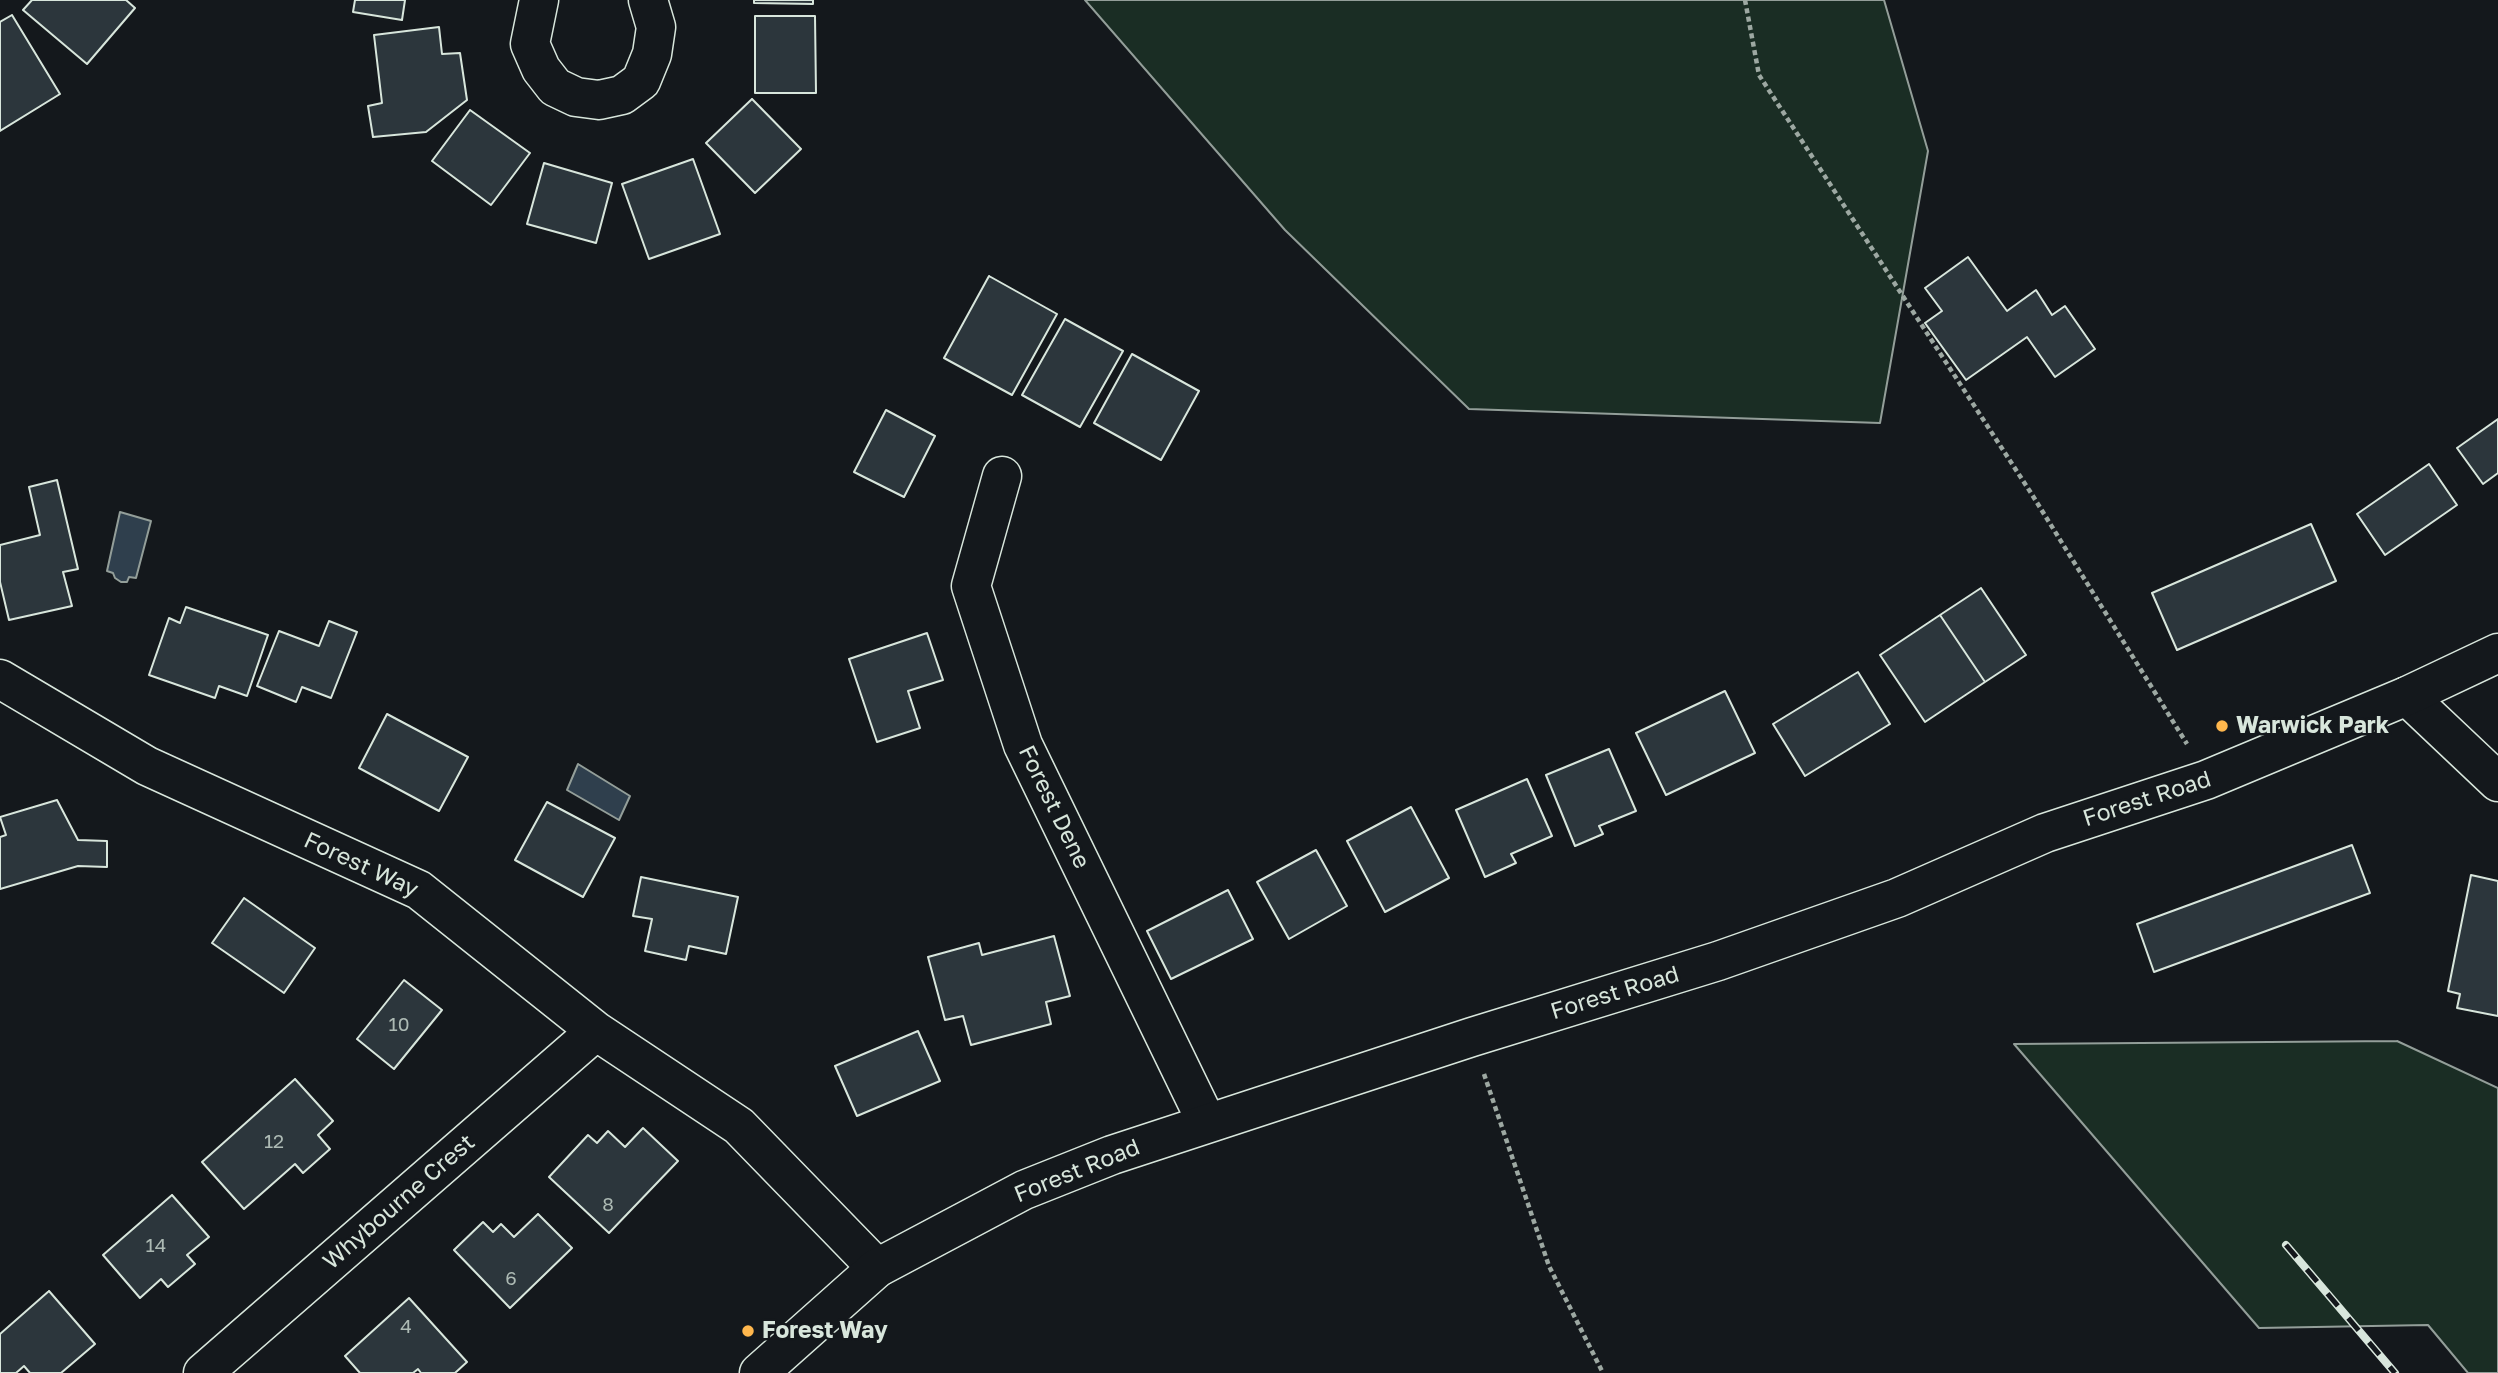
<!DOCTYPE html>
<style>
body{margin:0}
canvas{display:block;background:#14181c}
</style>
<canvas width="2498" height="1373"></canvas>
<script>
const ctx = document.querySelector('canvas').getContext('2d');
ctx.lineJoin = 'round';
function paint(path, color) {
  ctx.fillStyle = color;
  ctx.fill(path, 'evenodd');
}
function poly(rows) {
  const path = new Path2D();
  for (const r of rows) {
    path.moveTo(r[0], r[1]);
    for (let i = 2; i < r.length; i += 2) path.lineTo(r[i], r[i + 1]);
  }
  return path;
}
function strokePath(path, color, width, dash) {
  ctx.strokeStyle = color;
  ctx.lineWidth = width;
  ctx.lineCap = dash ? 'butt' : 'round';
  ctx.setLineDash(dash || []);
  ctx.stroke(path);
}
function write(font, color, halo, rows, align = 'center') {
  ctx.font = font + ' "Golos Text",sans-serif';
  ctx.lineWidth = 5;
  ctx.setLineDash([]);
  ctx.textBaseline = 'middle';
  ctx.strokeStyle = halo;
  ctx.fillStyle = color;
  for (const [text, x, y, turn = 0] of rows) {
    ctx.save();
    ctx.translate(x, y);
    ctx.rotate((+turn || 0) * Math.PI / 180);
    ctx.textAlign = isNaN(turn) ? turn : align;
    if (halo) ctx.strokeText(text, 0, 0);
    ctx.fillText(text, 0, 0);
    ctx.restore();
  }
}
const green = poly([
 [1085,0,1884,0,1928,151,1880,423,1469,409,1285,230,1085,0],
 [2397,1041,2498,1088,2498,1373,2468,1373,2428,1325,2259,1328,2014,1044,2397,1041]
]);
paint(green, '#1a2d24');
strokePath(green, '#939e99', 2);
const water = poly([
 [120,512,151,521,136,578,129,577,127,582,121,582,115,578,113,573,107,571,120,512],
 [578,764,630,796,619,820,567,790,578,764]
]);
paint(water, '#2f3f4d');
strokePath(water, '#939e99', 2);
const building = poly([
 [32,0,126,0,135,8,87,64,23,10,32,0],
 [355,0,405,0,402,20,353,12,355,0],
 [754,0,813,0,813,4,754,3,754,0],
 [12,15,60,94,0,131,0,22,12,15],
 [755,16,815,16,816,93,755,93,755,16],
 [439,27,442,54,460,53,467,100,426,132,373,137,368,106,382,103,374,35,439,27],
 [752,99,801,149,755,193,706,143,752,99],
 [470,110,530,153,491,205,432,161,470,110],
 [693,159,720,234,649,259,622,184,693,159],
 [544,163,612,183,596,243,527,224,544,163],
 [1968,257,2007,311,2036,290,2052,315,2065,306,2095,349,2055,377,2027,337,1966,380,1925,323,1942,311,1925,288,1968,257],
 [989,276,1057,314,1012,395,944,358,989,276],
 [1065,319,1123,351,1080,427,1022,395,1065,319],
 [1132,354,1199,391,1161,460,1094,423,1132,354],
 [886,410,935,436,904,497,854,472,886,410],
 [2498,419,2498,473,2483,484,2457,448,2498,419],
 [2429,464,2457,505,2385,555,2357,514,2429,464],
 [57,480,78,569,63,572,72,606,9,620,0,582,0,545,40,535,29,487,57,480],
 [2311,524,2336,581,2177,650,2152,593,2311,524],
 [1981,588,2026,655,1985,682,1940,615,1981,588],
 [186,607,268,635,247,696,219,686,215,698,149,675,169,618,180,623,186,607],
 [1940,615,1985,682,1925,722,1880,655,1940,615],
 [329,621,357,632,331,698,302,687,296,702,257,686,279,631,319,646,329,621],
 [927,633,943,680,908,691,920,728,877,742,849,659,927,633],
 [1858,672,1890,724,1805,776,1773,724,1858,672],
 [1725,691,1755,753,1666,795,1636,733,1725,691],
 [387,714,468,757,439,811,359,768,387,714],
 [1609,749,1636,811,1599,826,1603,834,1575,846,1546,775,1609,749],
 [1527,779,1552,836,1511,854,1516,863,1485,877,1456,810,1527,779],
 [57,800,78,840,107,841,107,867,78,866,0,889,0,837,6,835,0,817,57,800],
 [547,802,615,838,583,897,515,860,547,802],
 [1411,807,1449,878,1385,912,1347,841,1411,807],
 [2352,845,2370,893,2154,972,2137,924,2352,845],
 [1316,850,1347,906,1289,939,1257,882,1316,850],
 [2471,875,2498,881,2498,1016,2457,1008,2460,994,2448,991,2471,875],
 [641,877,738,897,726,954,689,946,686,960,645,951,652,919,633,916,641,877],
 [1228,890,1253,939,1171,979,1147,931,1228,890],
 [244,898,315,948,284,993,212,943,244,898],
 [1054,936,1070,996,1046,1002,1051,1024,971,1045,963,1016,945,1020,928,957,979,943,982,955,1054,936],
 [404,980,442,1010,394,1069,357,1039,404,980],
 [918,1031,940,1081,857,1116,835,1066,918,1031],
 [295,1079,333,1121,318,1135,330,1149,303,1173,295,1164,244,1209,202,1162,295,1079],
 [643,1128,678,1161,609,1233,549,1177,588,1135,597,1143,608,1131,625,1147,643,1128],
 [172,1195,209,1237,187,1255,195,1264,168,1287,161,1279,140,1298,103,1255,172,1195],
 [538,1214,572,1248,510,1308,454,1250,483,1222,493,1232,501,1224,514,1237,538,1214],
 [49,1291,95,1344,61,1373,30,1373,24,1366,16,1373,0,1373,0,1334,49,1291],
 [409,1298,467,1362,455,1373,421,1373,418,1369,413,1373,360,1373,345,1356,409,1298]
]);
paint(building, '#2c363c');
strokePath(building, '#d8e6dc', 2);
const street = poly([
 [539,0,530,44,541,69,555,87,576,97,599,100,622,95,641,81,652,54,656,27,648,0],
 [1002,476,971,586,1023,745,1207,1123],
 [0,679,147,766,419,890,596,1031,739,1126,877,1268],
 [2407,696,2498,782],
 [203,1373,596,1031]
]);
const secondary = poly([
 [759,1373,877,1268,1024,1190,1112,1155,1472,1037,1718,961,1897,898,2045,833,2206,780,2407,696,2498,653]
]);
strokePath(street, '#d8e6dc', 41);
strokePath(secondary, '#d8e6dc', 41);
strokePath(poly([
 [1745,0,1759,75,2031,493,2187,744],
 [1484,1074,1549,1266,1603,1373]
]), '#9da8a2', 4.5, [5, 3.5]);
strokePath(street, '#14181c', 38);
strokePath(secondary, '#14181c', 38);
const rail = poly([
 [2286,1245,2395,1373]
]);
strokePath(rail, '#d8e6dc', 8);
strokePath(rail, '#14181c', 5, [16]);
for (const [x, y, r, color] of [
 [2222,726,7,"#ffb74d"],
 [748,1331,7,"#ffb74d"]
]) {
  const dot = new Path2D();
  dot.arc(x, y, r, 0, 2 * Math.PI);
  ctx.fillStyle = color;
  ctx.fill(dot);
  strokePath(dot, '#14181c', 2.5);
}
write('19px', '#adbab4', null, [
 ["10",399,1025],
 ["12",274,1142],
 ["8",608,1205],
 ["14",156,1246],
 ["6",511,1279],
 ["4",406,1327]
]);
write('bold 23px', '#d8e6dc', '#14181c', [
 ["Warwick Park",2236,726],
 ["Forest Way",762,1331]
], 'left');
write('23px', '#d8e6dc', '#14181c', [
 ["Forest Road",2147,799,-18],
 ["Forest Dene",1054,807,64],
 ["Forest Way",361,865,25],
 ["Forest Road",1615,993,-17],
 ["Forest Road",1077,1171,-22],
 ["Whybourne Crest",399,1202,-41]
]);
</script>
